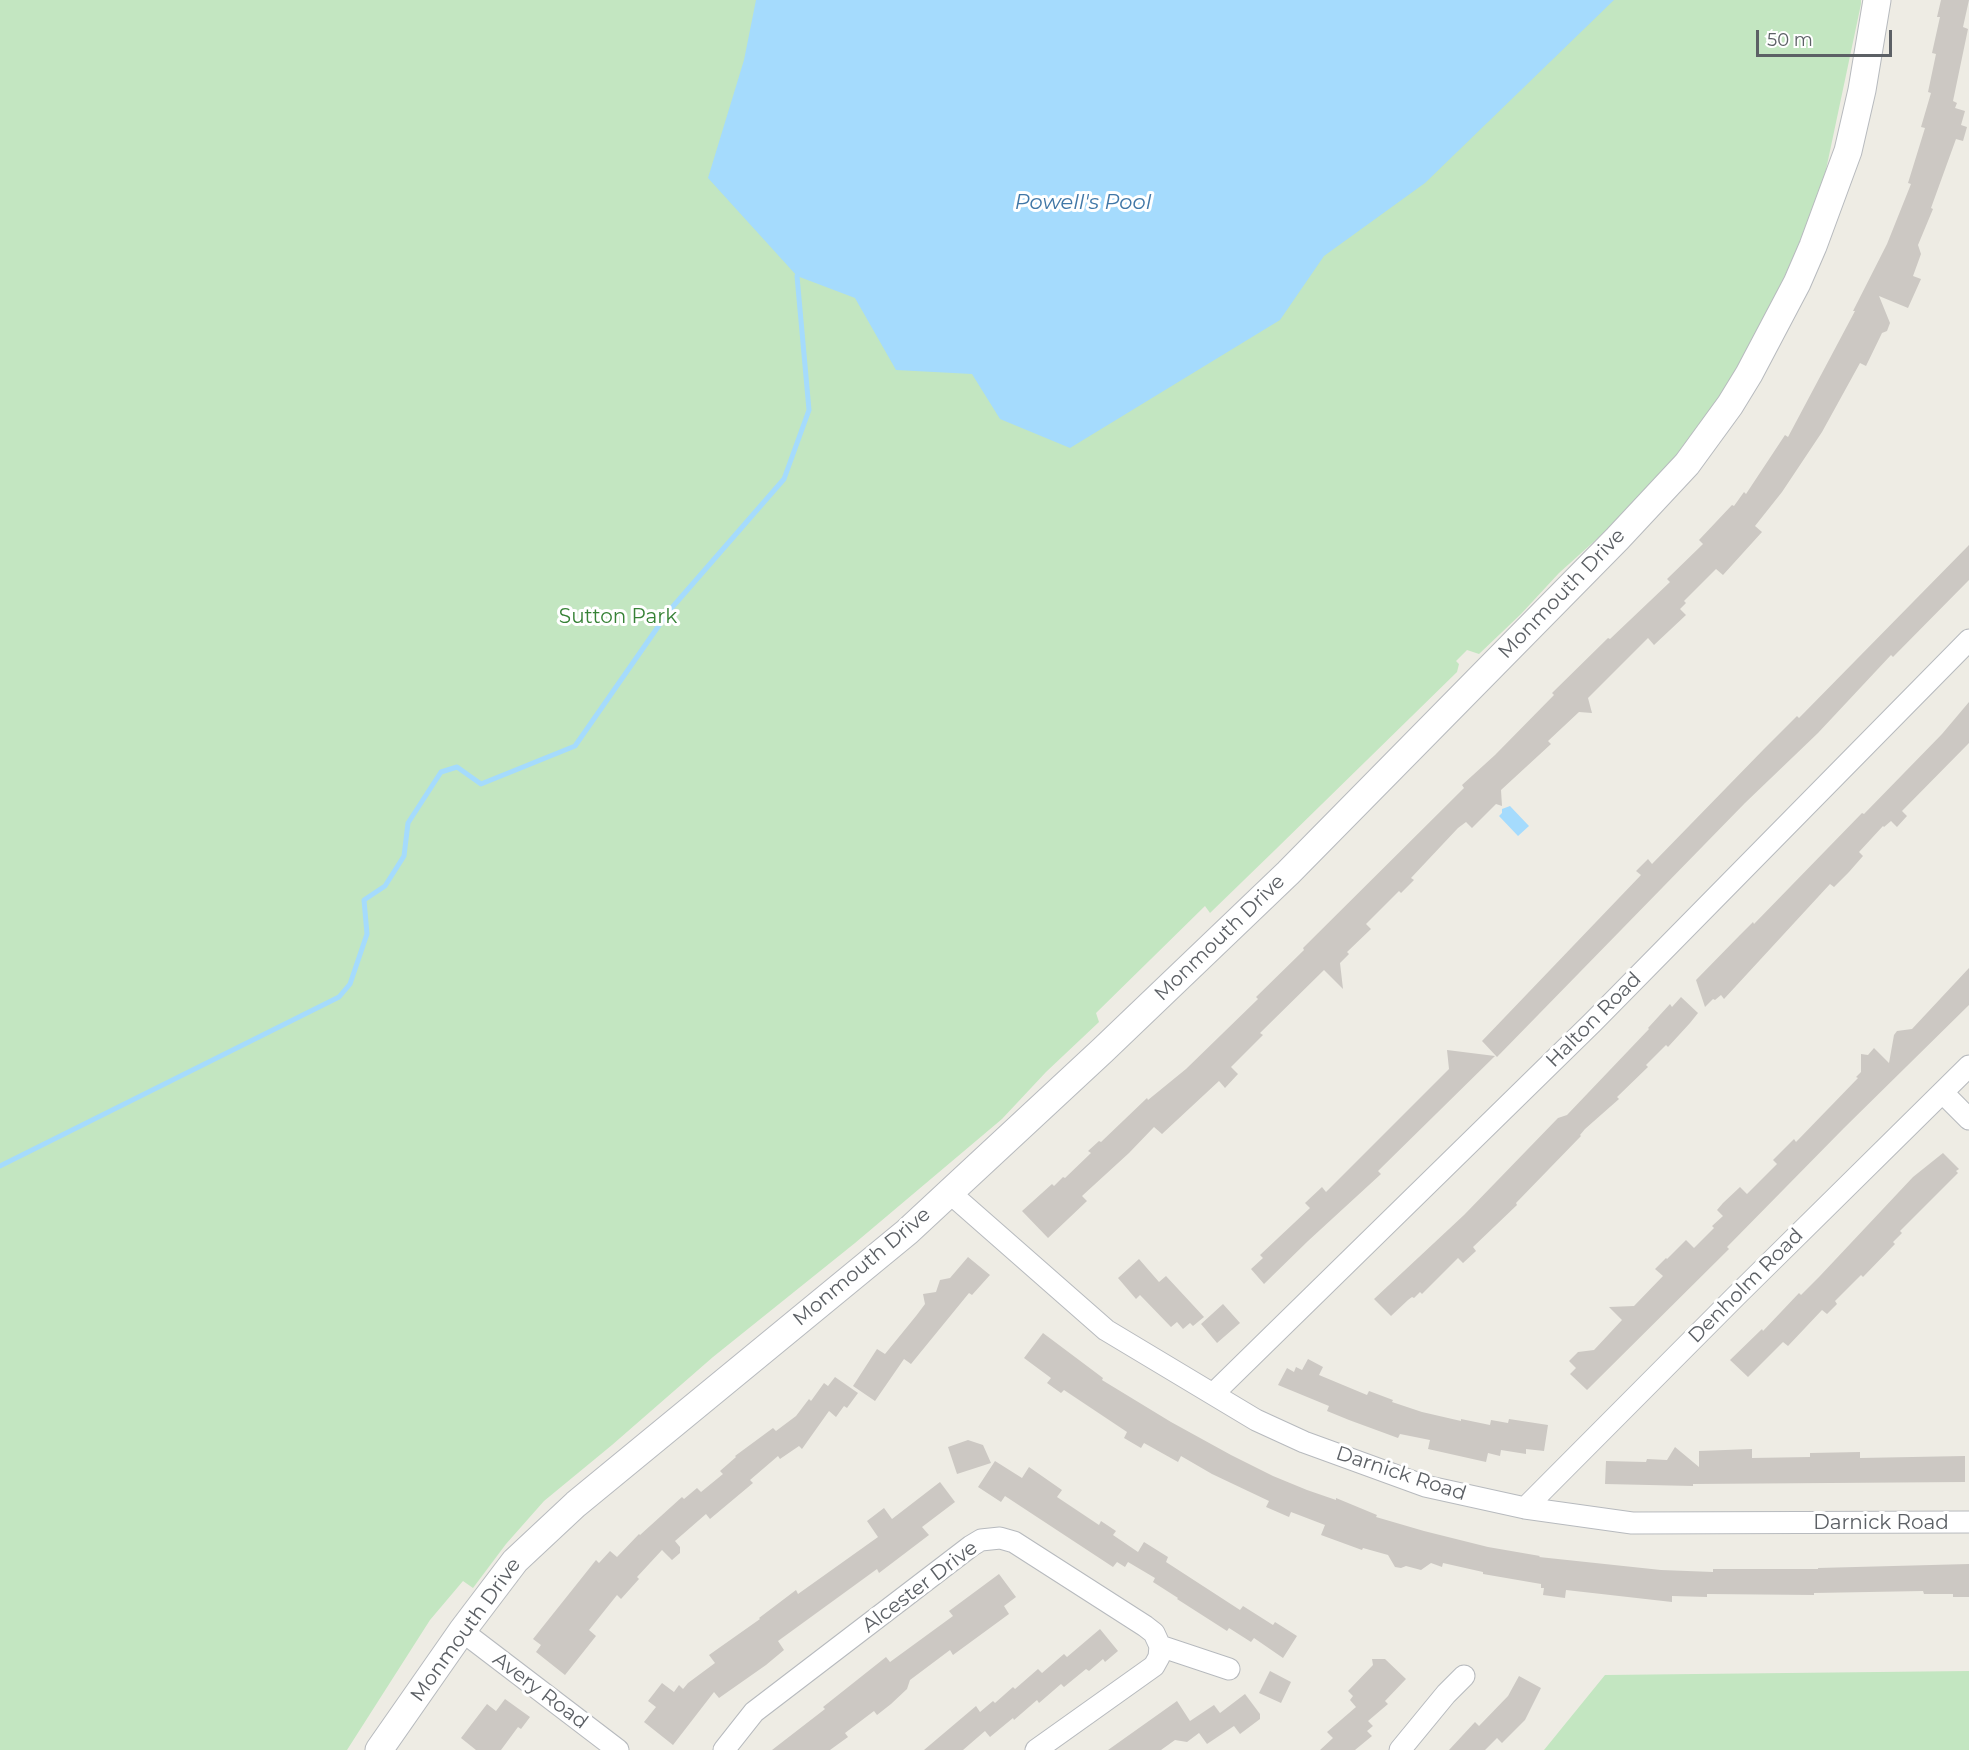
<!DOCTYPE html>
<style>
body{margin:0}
#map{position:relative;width:1969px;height:1750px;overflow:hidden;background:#eeece4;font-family:Montserrat,sans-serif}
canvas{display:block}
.scale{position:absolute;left:1756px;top:30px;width:136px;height:27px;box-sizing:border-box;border:3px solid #5c6065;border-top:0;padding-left:8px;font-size:18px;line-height:21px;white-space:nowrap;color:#5c6065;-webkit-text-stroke:4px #fff;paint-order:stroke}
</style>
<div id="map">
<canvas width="1969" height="1750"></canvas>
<div class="scale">50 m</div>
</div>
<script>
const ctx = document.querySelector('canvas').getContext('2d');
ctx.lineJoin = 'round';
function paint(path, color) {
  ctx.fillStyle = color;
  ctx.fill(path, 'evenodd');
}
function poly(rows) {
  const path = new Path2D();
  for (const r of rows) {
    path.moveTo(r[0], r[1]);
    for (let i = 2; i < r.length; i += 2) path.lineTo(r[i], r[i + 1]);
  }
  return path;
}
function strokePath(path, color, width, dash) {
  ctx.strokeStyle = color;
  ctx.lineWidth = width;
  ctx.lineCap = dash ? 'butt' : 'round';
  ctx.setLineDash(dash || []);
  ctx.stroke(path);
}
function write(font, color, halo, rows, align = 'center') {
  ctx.font = font + ' Montserrat,sans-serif';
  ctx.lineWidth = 6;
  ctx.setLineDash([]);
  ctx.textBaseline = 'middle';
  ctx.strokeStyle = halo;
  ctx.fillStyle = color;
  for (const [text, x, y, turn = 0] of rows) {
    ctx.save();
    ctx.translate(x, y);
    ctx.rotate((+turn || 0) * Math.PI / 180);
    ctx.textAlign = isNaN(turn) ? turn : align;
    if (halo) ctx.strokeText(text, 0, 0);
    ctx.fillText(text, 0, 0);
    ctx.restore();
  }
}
paint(poly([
 [0,0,1861,0,1861,4,1823,184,1807,229,1760,328,1722,394,1668,466,1619,519,1559,573,1521,614,1479,654,1467,650,1456,661,1459,664,1457,672,1276,849,1210,913,1205,906,1096,1013,1099,1022,1046,1072,1002,1119,855,1243,713,1357,612,1445,544,1501,506,1544,473,1588,463,1581,430,1620,347,1750,0,1750],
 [1969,1671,1969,1750,1544,1750,1605,1675]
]), '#c3e6c1');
paint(poly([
 [756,0,1614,0,1425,183,1324,256,1280,320,1070,448,1000,419,972,374,896,370,855,298,797,276,708,178,744,60],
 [1510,806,1529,826,1518,836,1499,816,1502,813,1502,809]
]), '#a5dbfd');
strokePath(poly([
 [0,1166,339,997,350,984,367,934,364,900,385,886,404,856,408,823,441,772,457,767,481,784,575,746,669,611,784,479,809,410,797,276]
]), '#a5dbfd', 5);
paint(poly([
 [1941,0,1969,0,1963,27,1968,29,1953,101,1957,103,1955,108,1965,111,1961,125,1967,127,1963,141,1956,139,1931,208,1933,209,1918,245,1921,254,1913,276,1921,279,1908,308,1879,296,1890,323,1887,331,1882,333,1866,366,1860,363,1822,432,1782,492,1755,526,1762,532,1723,575,1716,569,1684,601,1686,603,1680,609,1686,615,1654,645,1648,638,1588,698,1592,713,1579,712,1548,741,1551,744,1501,790,1502,806,1496,804,1472,828,1466,822,1458,828,1411,878,1414,880,1401,893,1399,891,1366,924,1371,929,1347,952,1349,954,1340,963,1343,989,1324,970,1260,1033,1263,1035,1231,1067,1238,1074,1225,1088,1219,1081,1162,1134,1154,1127,1129,1153,1082,1196,1087,1201,1048,1238,1022,1211,1052,1184,1054,1186,1063,1177,1065,1178,1091,1153,1088,1151,1099,1141,1101,1142,1147,1098,1148,1100,1186,1069,1258,999,1256,997,1304,950,1303,948,1464,788,1462,785,1495,755,1554,695,1552,693,1608,638,1610,639,1670,582,1667,579,1703,544,1699,540,1732,505,1734,506,1744,492,1746,494,1785,435,1788,437,1855,311,1853,311,1887,244,1911,184,1908,183,1925,128,1921,127,1931,93,1928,92,1936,54,1932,53,1940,17,1937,17],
 [1969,545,1969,580,1893,657,1891,655,1818,733,1745,803,1497,1057,1482,1041,1641,875,1636,871,1648,859,1652,864,1764,749,1797,716,1799,718],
 [1969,702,1969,743,1902,811,1907,816,1897,827,1891,821,1884,827,1883,826,1859,852,1863,856,1849,872,1834,887,1830,884,1724,999,1721,995,1715,1000,1713,999,1705,1007,1696,980,1740,935,1753,922,1754,924,1862,813,1864,814,1942,734],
 [1969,968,1969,1005,1844,1128,1727,1247,1729,1249,1587,1390,1570,1374,1576,1368,1569,1361,1578,1352,1594,1350,1622,1320,1609,1307,1634,1306,1663,1276,1655,1269,1666,1258,1667,1259,1686,1240,1694,1248,1714,1228,1712,1226,1723,1216,1717,1210,1723,1203,1740,1187,1747,1194,1777,1164,1773,1160,1794,1139,1796,1142,1858,1078,1856,1077,1861,1072,1861,1054,1868,1055,1874,1048,1889,1063,1894,1035,1897,1031,1912,1029],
 [1681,997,1698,1013,1690,1023,1668,1047,1666,1045,1646,1065,1648,1067,1617,1097,1619,1099,1585,1129,1580,1135,1581,1136,1516,1203,1517,1205,1473,1247,1476,1251,1463,1263,1458,1258,1422,1294,1420,1292,1414,1298,1412,1297,1408,1300,1391,1316,1374,1299,1464,1215,1558,1118,1567,1115,1649,1029,1648,1028,1670,1004,1672,1007],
 [1447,1050,1495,1056,1378,1171,1381,1174,1308,1241,1264,1284,1251,1269,1263,1258,1260,1255,1310,1208,1305,1203,1322,1187,1326,1192,1449,1069],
 [1943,1153,1959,1169,1956,1171,1958,1173,1900,1231,1902,1233,1893,1242,1895,1244,1863,1277,1861,1275,1835,1301,1837,1304,1827,1314,1822,1310,1788,1346,1783,1342,1748,1377,1730,1360,1762,1329,1763,1331,1799,1293,1801,1295,1819,1277,1913,1177],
 [968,1257,990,1275,972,1295,969,1293,911,1364,904,1359,875,1401,853,1386,877,1349,885,1354,916,1316,925,1304,923,1294,936,1292,940,1280,950,1278],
 [1139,1259,1159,1282,1166,1276,1204,1317,1193,1326,1190,1323,1183,1329,1177,1322,1171,1327,1140,1295,1136,1299,1118,1278],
 [1223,1304,1240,1323,1217,1343,1201,1324],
 [1043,1333,1103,1378,1102,1380,1171,1422,1231,1455,1273,1476,1307,1490,1336,1500,1336,1498,1377,1515,1376,1517,1424,1531,1488,1547,1540,1556,1539,1557,1661,1570,1713,1572,1713,1569,1818,1569,1818,1568,1969,1564,1969,1597,1953,1597,1953,1594,1924,1594,1923,1591,1814,1593,1814,1595,1707,1594,1707,1597,1672,1596,1672,1602,1566,1590,1565,1598,1543,1595,1544,1588,1541,1588,1541,1584,1483,1574,1483,1572,1443,1563,1442,1567,1431,1563,1421,1570,1406,1566,1401,1568,1395,1567,1388,1555,1363,1548,1362,1550,1321,1535,1325,1525,1291,1512,1289,1517,1266,1507,1269,1501,1212,1474,1181,1456,1178,1462,1144,1443,1141,1448,1124,1438,1127,1432,1064,1390,1061,1393,1047,1383,1051,1378,1024,1358],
 [1308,1359,1323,1367,1319,1375,1367,1395,1369,1391,1393,1400,1392,1402,1422,1412,1461,1421,1461,1419,1490,1425,1491,1420,1508,1423,1509,1419,1548,1425,1544,1451,1526,1449,1526,1454,1501,1450,1500,1456,1488,1453,1486,1462,1428,1449,1430,1440,1400,1434,1398,1438,1349,1420,1327,1411,1329,1406,1278,1385,1287,1368,1294,1372,1296,1367,1302,1370],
 [835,1377,858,1393,847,1408,844,1406,836,1417,829,1411,802,1449,799,1446,780,1459,778,1456,750,1480,753,1483,710,1519,706,1514,675,1541,680,1547,680,1553,672,1560,662,1550,637,1577,639,1579,621,1599,617,1595,589,1630,596,1636,565,1675,536,1652,541,1645,533,1639,596,1560,599,1563,610,1551,617,1557,639,1534,640,1535,682,1497,684,1499,697,1488,701,1492,723,1474,720,1471,736,1457,735,1456,773,1428,776,1431,796,1416,809,1399,811,1401,824,1383,828,1386],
 [968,1440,983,1445,991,1463,957,1474,948,1447],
 [1675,1447,1699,1467,1699,1451,1752,1449,1752,1458,1810,1457,1810,1453,1860,1452,1860,1458,1965,1456,1965,1482,1693,1484,1693,1486,1605,1484,1606,1461,1646,1462,1647,1459,1667,1460],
 [995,1461,1022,1478,1029,1467,1062,1490,1057,1497,1099,1525,1101,1521,1116,1531,1113,1535,1138,1552,1144,1542,1168,1557,1166,1562,1240,1610,1243,1606,1273,1625,1275,1622,1297,1636,1283,1658,1254,1638,1251,1642,1229,1628,1227,1631,1177,1599,1178,1598,1153,1582,1155,1578,1128,1562,1125,1567,1117,1562,1113,1567,1005,1496,1001,1502,978,1487],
 [940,1482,955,1502,922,1527,929,1535,879,1573,877,1569,778,1641,784,1650,766,1665,719,1698,714,1692,673,1745,644,1722,656,1707,648,1701,662,1683,674,1692,679,1685,683,1689,688,1683,715,1663,709,1655,760,1619,759,1618,796,1590,798,1594,878,1537,867,1521,884,1508,892,1519],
 [999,1574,1016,1597,1004,1606,1009,1614,953,1655,950,1650,910,1680,907,1689,891,1704,877,1715,874,1711,845,1733,848,1737,830,1750,772,1750,825,1709,823,1707,886,1657,890,1662,953,1616,949,1611],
 [1100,1629,1118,1651,1105,1662,1103,1659,1089,1671,1086,1669,1064,1687,1061,1684,1039,1703,1037,1700,1014,1720,1013,1718,990,1737,985,1731,963,1750,924,1750,976,1706,980,1712,993,1701,995,1703,1013,1687,1015,1689,1038,1669,1042,1673,1064,1654,1067,1657],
 [1372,1659,1385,1659,1406,1679,1385,1701,1388,1704,1368,1721,1373,1726,1367,1731,1372,1736,1355,1750,1320,1750,1333,1738,1327,1732,1356,1707,1350,1700,1353,1696,1348,1691,1373,1665],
 [1270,1671,1291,1682,1281,1703,1259,1693],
 [1519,1676,1541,1688,1525,1720,1502,1743,1497,1738,1485,1750,1449,1750,1475,1722,1479,1726,1508,1696],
 [1245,1694,1260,1714,1260,1719,1240,1734,1234,1726,1207,1744,1199,1733,1187,1742,1175,1740,1161,1750,1108,1750,1177,1701,1190,1721,1214,1705,1220,1713],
 [505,1699,530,1717,521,1729,518,1727,501,1750,476,1750,461,1738,487,1704,496,1711]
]), '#ccc8c3');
const minor = poly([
 [1943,1093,1969,1119],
 [950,1193,1106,1330,1256,1420,1304,1442,1425,1486,1525,1508,1632,1523,1969,1522],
 [1213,1394,1593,1022,1969,640],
 [1525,1508,1736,1296,1969,1066],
 [462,1631,618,1750],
 [1160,1646,1229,1669],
 [724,1750,754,1712,971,1546,981,1540,1000,1538,1014,1542,1145,1626,1154,1633,1160,1646,1159,1657,1154,1666,1036,1750],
 [1400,1750,1446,1694,1464,1676]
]);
const tertiary = poly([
 [379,1750,462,1631,515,1561,576,1504,907,1232,1103,1050,1288,873,1617,539,1687,464,1730,405,1749,374,1797,283,1813,246,1848,151,1862,90,1877,0]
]);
strokePath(minor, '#b7babe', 23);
strokePath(tertiary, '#b7babe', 29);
strokePath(minor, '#fff', 21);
strokePath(tertiary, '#fff', 27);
write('20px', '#5c6065', '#fff', [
 ["Monmouth Drive",1562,594,-46],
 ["Monmouth Drive",1220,938,-44],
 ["Halton Road",1594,1020,-45],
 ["Monmouth Drive",862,1267,-40],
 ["Denholm Road",1746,1286,-45],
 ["Darnick Road",1401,1474,18],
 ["Darnick Road",1881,1523],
 ["Alcester Drive",920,1587,-37],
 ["Monmouth Drive",466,1630,-54],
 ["Avery Road",540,1691,37]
]);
write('20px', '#368236', '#fff', [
 ["Sutton Park",618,617]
]);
write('italic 21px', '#4077a7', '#fff', [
 ["Powell's Pool",1083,203]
]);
</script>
